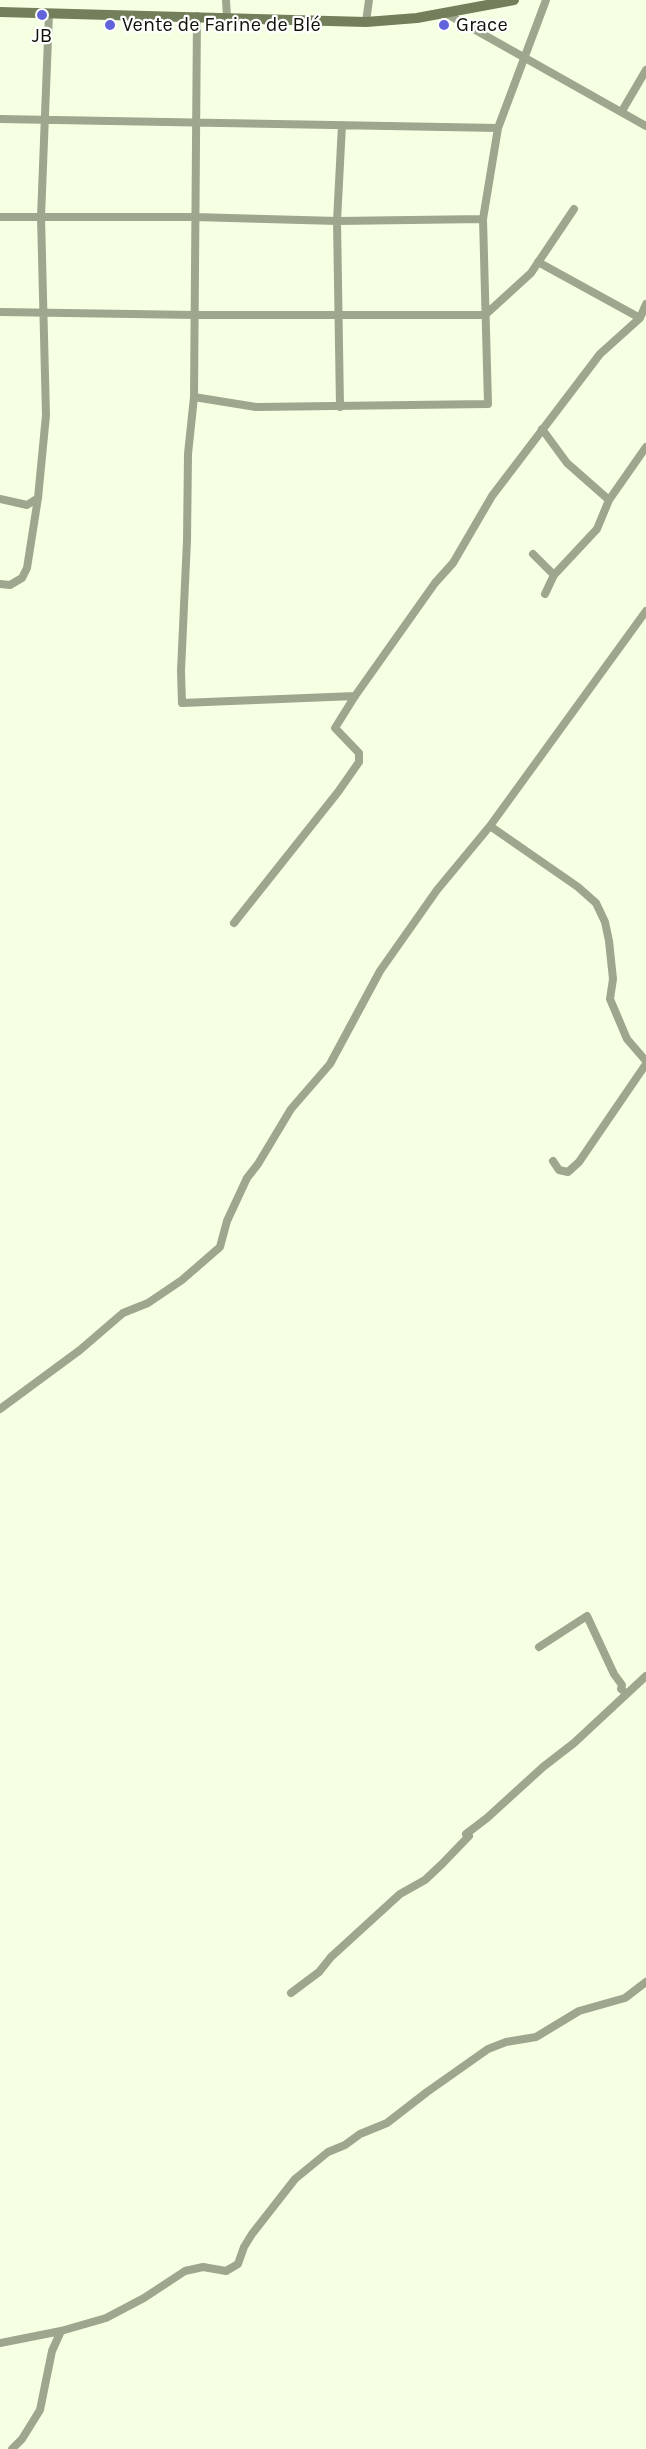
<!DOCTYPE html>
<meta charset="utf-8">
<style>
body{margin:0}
canvas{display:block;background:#f5ffe2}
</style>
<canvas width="646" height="2449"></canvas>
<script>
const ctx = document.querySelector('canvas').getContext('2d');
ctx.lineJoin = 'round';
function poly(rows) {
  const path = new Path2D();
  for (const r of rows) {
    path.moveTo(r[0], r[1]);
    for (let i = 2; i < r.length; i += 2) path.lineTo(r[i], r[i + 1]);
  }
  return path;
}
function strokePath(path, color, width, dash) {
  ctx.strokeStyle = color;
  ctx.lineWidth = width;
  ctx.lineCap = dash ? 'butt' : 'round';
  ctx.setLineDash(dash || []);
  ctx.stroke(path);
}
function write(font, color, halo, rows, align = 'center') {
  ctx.font = font + ' Karla,sans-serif';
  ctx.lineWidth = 4.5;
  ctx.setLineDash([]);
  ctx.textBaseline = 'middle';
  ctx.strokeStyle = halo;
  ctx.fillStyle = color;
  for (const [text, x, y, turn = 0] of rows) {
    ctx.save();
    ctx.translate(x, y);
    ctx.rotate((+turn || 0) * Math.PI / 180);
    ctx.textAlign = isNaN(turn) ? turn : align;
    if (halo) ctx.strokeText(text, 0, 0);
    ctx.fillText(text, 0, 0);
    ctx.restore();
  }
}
strokePath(poly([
 [226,0,227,17],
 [447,14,646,126],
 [197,16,194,397,188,454,187,540,181,671,182,703,355,696],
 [366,22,369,0],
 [622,111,646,70],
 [0,119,498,128],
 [0,217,194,217,337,221,483,219],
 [538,262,640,318],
 [0,312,196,315,485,315,531,273,574,209],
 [194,397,256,407,488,404,483,219,498,128,546,0],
 [340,407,337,221,342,125],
 [542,429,567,463,609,500],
 [0,499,27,505,38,498],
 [533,554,554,575],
 [0,584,10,585,22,578,27,568,38,498,46,415,41,217,49,13],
 [545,594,554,575,597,529,609,500,646,447],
 [490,826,578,887,596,903,605,922,609,941,613,979,610,999,627,1039,646,1061],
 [234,923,338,792,359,762,359,753,335,728,355,696,435,583,453,563,492,496,600,354,640,318,646,304],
 [553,1161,559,1170,568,1172,579,1162,646,1064],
 [0,1409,80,1350,123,1313,148,1303,182,1280,220,1247,227,1221,247,1178,258,1164,291,1109,330,1064,380,971,437,890,490,826,646,611],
 [539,1647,587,1616,614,1674,622,1685,621,1689,626,1693],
 [291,1993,319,1972,331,1957,400,1894,425,1880,442,1864,469,1836,466,1834,487,1818,543,1767,574,1743,646,1676],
 [0,2343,61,2331,106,2318,144,2298,185,2271,203,2267,226,2271,238,2264,244,2247,252,2234,295,2179,328,2152,345,2145,360,2134,387,2123,427,2092,488,2049,506,2042,536,2037,579,2011,625,1998,646,1982],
 [12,2449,22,2439,40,2410,52,2351,61,2331]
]), '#9ea78e', 8);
strokePath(poly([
 [0,12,366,22,417,18,514,0]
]), '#737e5a', 10);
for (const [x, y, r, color] of [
 [42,15,6,"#6163db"],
 [110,25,6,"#6163db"],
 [444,25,6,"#6163db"]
]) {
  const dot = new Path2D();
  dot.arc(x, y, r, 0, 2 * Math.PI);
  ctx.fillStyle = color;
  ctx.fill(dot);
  strokePath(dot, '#fff', 2);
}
write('20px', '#0f1206', '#fff', [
 ["Vente de Farine de Blé",122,25],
 ["Grace",456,25],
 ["JB",42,36,"center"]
], 'left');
</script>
